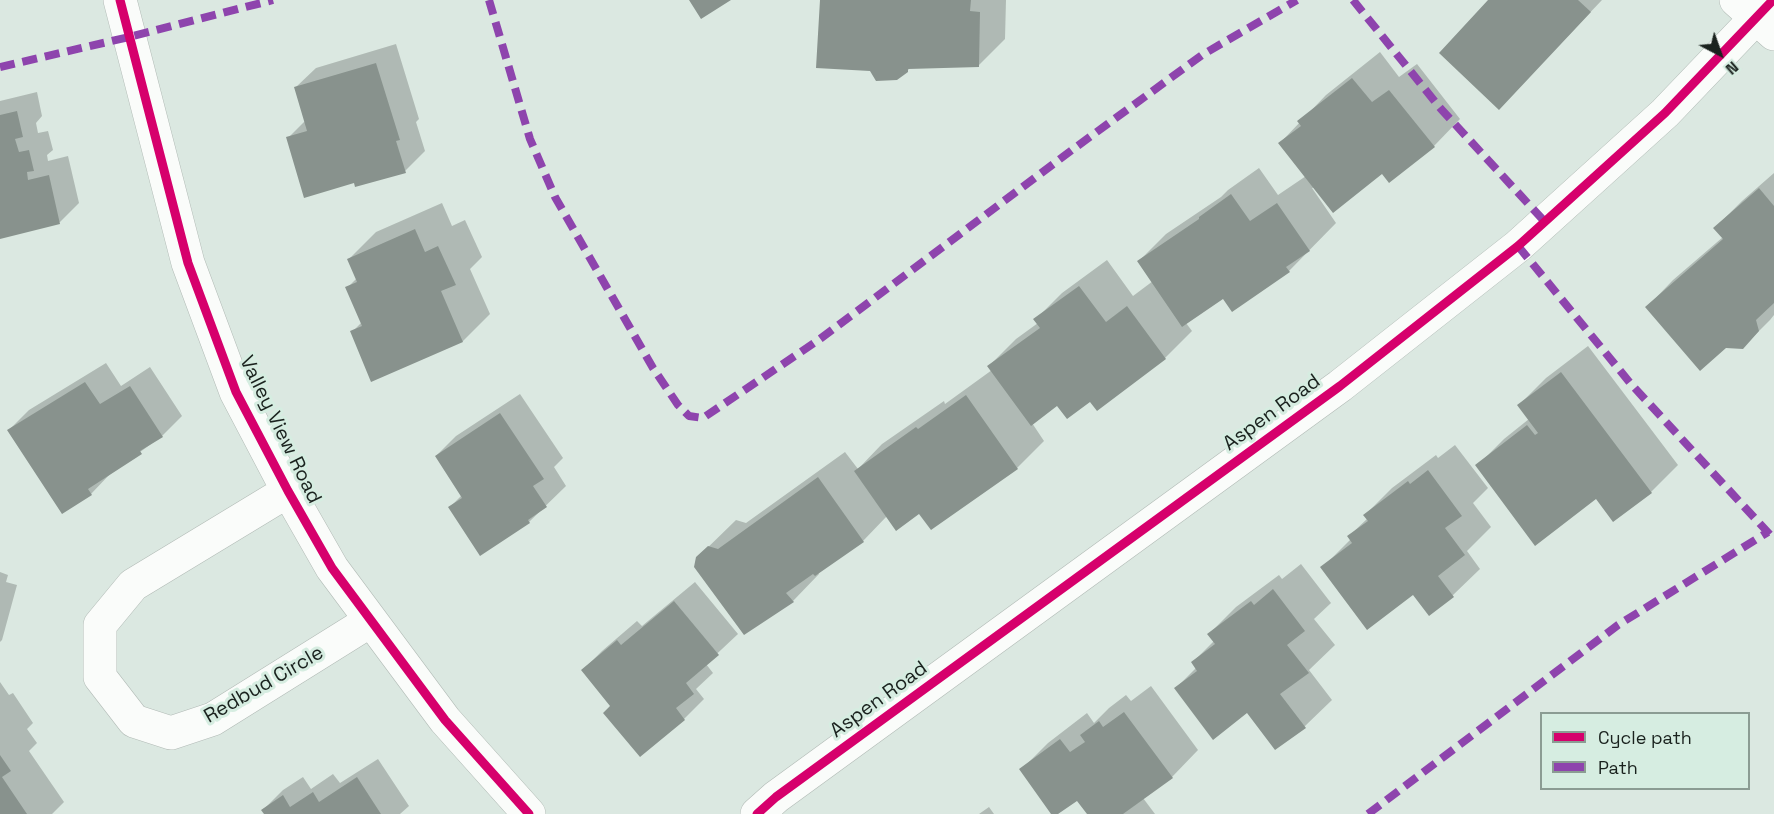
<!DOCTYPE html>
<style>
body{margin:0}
#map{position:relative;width:1774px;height:814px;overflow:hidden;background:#dbe8e1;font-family:"Space Grotesk",sans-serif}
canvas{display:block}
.legend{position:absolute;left:1540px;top:712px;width:210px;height:78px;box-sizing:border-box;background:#d6ede1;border:2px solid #8b9c93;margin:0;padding:8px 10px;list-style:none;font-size:18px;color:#1a221e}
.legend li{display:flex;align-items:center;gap:12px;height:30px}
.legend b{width:30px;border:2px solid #8b9c93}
.north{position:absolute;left:1690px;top:24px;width:60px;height:60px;-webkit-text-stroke:4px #d6ede1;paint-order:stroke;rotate:139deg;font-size:16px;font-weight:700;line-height:24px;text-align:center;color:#1a221e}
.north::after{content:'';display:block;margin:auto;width:21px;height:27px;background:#1a221e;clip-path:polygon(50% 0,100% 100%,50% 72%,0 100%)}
</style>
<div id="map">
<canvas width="1774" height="814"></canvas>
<ul class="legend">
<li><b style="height:8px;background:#d6006c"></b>Cycle path</li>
<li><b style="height:8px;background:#8e44ad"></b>Path</li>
</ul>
<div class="north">N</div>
</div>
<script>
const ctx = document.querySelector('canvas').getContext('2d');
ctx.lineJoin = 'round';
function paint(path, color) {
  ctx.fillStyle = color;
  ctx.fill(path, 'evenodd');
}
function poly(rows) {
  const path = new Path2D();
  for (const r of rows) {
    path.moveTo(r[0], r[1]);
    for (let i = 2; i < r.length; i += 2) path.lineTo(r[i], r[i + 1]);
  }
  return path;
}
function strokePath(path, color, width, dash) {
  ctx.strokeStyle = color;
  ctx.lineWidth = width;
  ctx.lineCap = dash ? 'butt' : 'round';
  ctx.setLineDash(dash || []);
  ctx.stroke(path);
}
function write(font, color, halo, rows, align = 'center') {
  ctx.font = font + ' "Space Grotesk",sans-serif';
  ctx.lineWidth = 6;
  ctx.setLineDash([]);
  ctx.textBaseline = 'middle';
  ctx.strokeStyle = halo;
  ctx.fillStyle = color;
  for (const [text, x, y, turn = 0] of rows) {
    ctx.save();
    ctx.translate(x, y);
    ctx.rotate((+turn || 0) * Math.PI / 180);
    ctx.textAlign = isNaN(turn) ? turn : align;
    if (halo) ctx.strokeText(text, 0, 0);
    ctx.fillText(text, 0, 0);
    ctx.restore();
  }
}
paint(poly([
 [821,0,1006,0,1005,39,978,66,911,67,907,71],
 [1490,0,1602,0,1525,81],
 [396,44,419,119,416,122,425,151,405,171,355,181,288,138,306,120,296,87,316,68],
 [1380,52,1399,77,1417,64,1460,119,1434,146,1382,172,1312,188,1336,223,1289,271,1223,297,1186,323,1192,331,1165,358,1090,400,1058,404,1032,423,1044,441,1017,468,920,512,887,516,863,541,818,572,819,574,793,601,697,558,736,520,746,523,845,452,858,469,882,444,944,401,945,404,992,370,989,366,1016,339,1038,323,1035,320,1062,293,1107,260,1133,296,1153,281,1139,261,1166,234,1221,197,1228,190,1259,168,1278,195,1306,176,1280,143,1326,95],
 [37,92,42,116,36,123,38,133,48,131,53,150,47,155,48,161,68,156,79,203,60,222,0,237,0,101],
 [1774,173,1774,315,1770,320,1743,347,1647,307,1673,280,1723,237,1715,228,1742,201],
 [442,203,452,226,465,220,482,257,470,269,490,314,463,341,372,380,352,332,362,322,347,288,357,278,349,259,376,232],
 [1588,346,1678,465,1651,492,1596,497,1477,466,1504,439,1529,419,1519,405,1546,378],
 [106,363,121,386,150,367,182,416,162,436,110,474,91,494,9,430,29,410],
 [520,394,563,458,554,467,566,486,529,522,480,554,450,507,462,495,436,456,456,436],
 [1455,445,1488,488,1473,503,1491,527,1467,551,1480,569,1453,595,1429,614,1414,593,1322,568,1351,539,1349,536,1368,518,1365,515,1392,488,1436,455,1438,458],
 [1301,564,1331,603,1314,619,1335,645,1309,670,1332,700,1305,726,1276,748,1248,711,1176,688,1197,667,1193,662,1214,641,1209,634,1236,607,1279,575,1282,579],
 [0,572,8,575,6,582,17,585,2,640,0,642],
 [695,582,738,634,706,664,713,673,696,689,704,699,684,719,640,755,612,706,583,670,602,651,637,621,642,626],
 [0,682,9,695,13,693,33,723,27,729,37,743,29,751,64,802,52,814,0,814],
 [1151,686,1198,750,1172,777,1143,798,1155,814,1089,814,1077,799,1056,814,1053,814,1021,770,1048,743,1087,713,1094,723,1109,708,1126,695,1131,701],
 [378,759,409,806,400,814,265,814,263,810,283,790,303,777,311,789,333,774,340,783],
 [989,807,994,814,979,814]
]), '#0003');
paint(poly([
 [689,0,731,0,701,19],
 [820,0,971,0,970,11,980,12,979,67,908,69,908,72,897,80,876,81,870,71,816,68],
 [1488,0,1578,0,1591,12,1499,110,1439,53],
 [376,63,400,140,396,141,406,173,355,187,354,183,304,198,286,137,307,131,294,87],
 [1352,78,1372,102,1389,90,1435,147,1389,183,1382,174,1333,213,1278,143,1301,126,1297,121],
 [17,111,23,137,15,139,19,152,29,150,34,171,27,172,28,180,49,175,60,224,0,239,0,115],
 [1759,188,1774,206,1774,303,1756,320,1759,331,1743,349,1726,348,1700,371,1645,307,1723,239,1713,228],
 [1231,194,1250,221,1277,203,1310,251,1286,267,1290,272,1232,312,1223,299,1182,327,1137,261,1199,219,1199,217],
 [415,229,425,252,438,246,456,285,441,291,463,342,371,382,350,331,362,326,345,287,357,282,347,259],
 [1079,286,1106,322,1127,306,1166,359,1097,411,1090,402,1067,419,1057,406,1031,426,987,366,1040,328,1033,319],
 [1561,372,1652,493,1613,522,1596,499,1535,546,1475,465,1527,425,1535,435,1538,433,1517,405],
 [85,382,100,404,130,386,163,437,140,451,142,454,88,489,92,495,62,514,7,430],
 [966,395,1018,469,931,530,919,514,896,531,854,471,916,427,918,429],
 [500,413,544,479,533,486,547,507,528,520,530,523,480,556,448,507,462,498,435,456],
 [1428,470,1462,516,1445,528,1465,555,1438,576,1454,597,1429,616,1413,595,1367,630,1320,567,1352,543,1347,536,1368,521,1363,515,1408,481,1410,484],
 [818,477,864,542,815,576,813,574,786,593,794,602,744,635,694,567,696,557,708,546,718,549],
 [1273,589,1305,631,1287,645,1309,673,1280,694,1306,728,1275,750,1247,713,1213,740,1174,688,1197,671,1191,662,1215,644,1207,634,1251,601,1254,605],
 [674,601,719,655,686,683,694,694,676,708,685,720,640,757,603,713,610,706,581,670,617,640,621,645],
 [1124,712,1173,778,1123,814,1087,814,1077,801,1058,814,1051,814,1019,769,1060,739,1070,752,1085,742,1080,735,1099,721,1103,727],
 [0,755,11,771,2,777,27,814,0,814],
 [357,777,381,814,264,814,261,810,283,795,290,807,313,792,319,802]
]), '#88928d');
const minor = poly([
 [120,0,188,263,236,392,288,491,332,568,445,720,529,814],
 [1736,0,1774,34],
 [288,491,133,585,100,625,100,677,134,721,171,733,213,719,370,621],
 [757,814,776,797,1340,386,1518,246,1665,113,1773,0]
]);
strokePath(minor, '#b1bab5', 34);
strokePath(minor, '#fafcfa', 33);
strokePath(poly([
 [489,0,530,139,555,197,653,368,678,405,689,416,703,418,820,339,1072,150,1202,55,1297,0],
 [1353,0,1441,109,1545,222],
 [0,67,129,37,273,0],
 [1518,246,1631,384,1774,539],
 [1368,814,1618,625,1768,532]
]), '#8e44ad', 8, [15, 8]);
strokePath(poly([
 [120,0,188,263,236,392,288,491,332,568,445,720,529,814],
 [757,814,776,797,1340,386,1518,246,1665,113,1773,0]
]), '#d6006c', 9);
write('20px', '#1a221e', '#d6ede1', [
 ["Aspen Road",1272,413,-36],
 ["Valley View Road",280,430,64],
 ["Redbud Circle",264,685,-30],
 ["Aspen Road",879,700,-36]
]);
</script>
